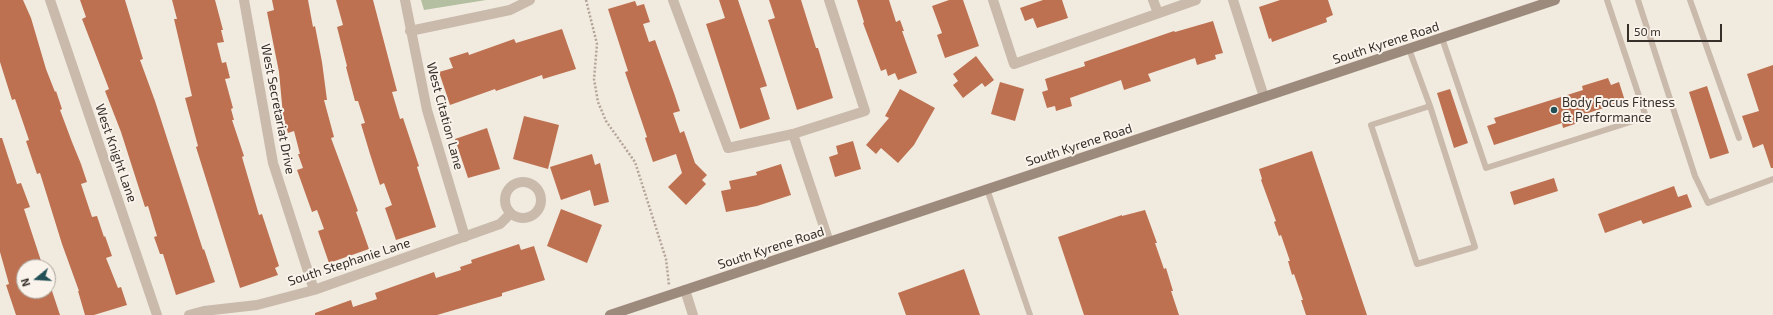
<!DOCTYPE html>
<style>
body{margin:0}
#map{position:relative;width:1773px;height:315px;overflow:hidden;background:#f1eadf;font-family:"Exo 2",sans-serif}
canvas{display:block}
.north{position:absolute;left:16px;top:259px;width:40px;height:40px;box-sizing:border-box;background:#f9f3eb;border:1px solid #aba59e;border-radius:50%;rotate:252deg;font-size:11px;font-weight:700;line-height:16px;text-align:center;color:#372f2a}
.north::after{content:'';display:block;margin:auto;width:14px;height:18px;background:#225056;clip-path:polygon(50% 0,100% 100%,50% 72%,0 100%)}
.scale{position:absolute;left:1627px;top:24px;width:95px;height:18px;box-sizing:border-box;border:2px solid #372f2a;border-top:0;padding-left:5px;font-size:12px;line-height:14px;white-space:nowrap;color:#372f2a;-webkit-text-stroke:3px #f9f3eb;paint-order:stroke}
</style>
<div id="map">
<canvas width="1773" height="315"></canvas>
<div class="north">N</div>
<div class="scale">50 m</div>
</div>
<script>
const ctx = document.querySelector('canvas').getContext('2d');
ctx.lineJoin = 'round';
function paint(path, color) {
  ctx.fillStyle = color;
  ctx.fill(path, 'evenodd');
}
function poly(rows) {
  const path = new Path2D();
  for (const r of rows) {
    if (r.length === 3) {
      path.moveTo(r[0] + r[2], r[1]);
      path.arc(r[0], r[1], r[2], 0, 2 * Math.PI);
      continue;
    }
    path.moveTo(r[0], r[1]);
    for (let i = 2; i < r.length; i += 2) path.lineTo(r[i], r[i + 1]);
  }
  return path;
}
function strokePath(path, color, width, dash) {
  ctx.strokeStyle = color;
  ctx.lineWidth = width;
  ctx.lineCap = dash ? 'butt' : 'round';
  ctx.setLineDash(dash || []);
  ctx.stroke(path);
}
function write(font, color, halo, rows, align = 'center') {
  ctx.font = font + ' "Exo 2",sans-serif';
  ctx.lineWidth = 4;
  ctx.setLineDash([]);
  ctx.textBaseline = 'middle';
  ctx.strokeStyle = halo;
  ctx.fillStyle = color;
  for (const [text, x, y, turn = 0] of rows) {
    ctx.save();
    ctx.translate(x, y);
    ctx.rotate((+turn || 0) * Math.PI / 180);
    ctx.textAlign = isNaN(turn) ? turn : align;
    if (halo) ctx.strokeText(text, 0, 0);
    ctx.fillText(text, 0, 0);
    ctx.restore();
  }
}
paint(poly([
 [421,0,486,0,424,10]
]), '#b3bfa0');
paint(poly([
 [0,0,23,0,31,18,46,69,55,92,56,91,62,109,60,110,72,142,81,164,87,182,81,184,92,217,97,216,104,237,105,236,112,256,106,258,118,288,121,287,127,305,94,315,85,315,78,291,79,291,62,244,40,173,37,174,26,141,29,140,15,99,12,100,0,62],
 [80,0,125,0,143,59,140,60,155,101,203,250,204,249,215,282,176,295,163,254,160,254,154,237,157,236,148,206,145,207,121,132,105,91,109,89,82,19,86,17],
 [172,0,215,0,223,30,221,30,224,42,217,43,222,63,226,62,230,78,225,79,233,108,231,109,234,120,232,120,244,156,242,157,259,215,262,214,279,266,275,268,278,275,240,288,196,147,198,146,185,98,192,96,174,19,177,19],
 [272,0,308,0,313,27,315,26,322,62,327,100,324,100,334,137,331,138,358,211,356,212,369,249,329,263,318,231,324,229,317,210,312,212,297,170,303,168,298,154,300,154,294,131,288,133,283,115,279,72,267,12,274,10],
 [336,0,373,0,397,91,392,92,400,119,403,118,419,166,417,167,436,227,396,240,385,208,392,205,384,183,380,185,370,154,361,124,365,123,358,101,355,101,346,67,347,66,337,27,343,25],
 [719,0,738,0,767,86,760,88,770,119,740,129,706,24,725,18],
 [769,0,801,0,816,48,818,48,833,98,797,110,768,20,775,18],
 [857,0,889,0,896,22,900,20,904,31,902,31,917,73,898,80,895,73,888,76,886,69,881,71,863,23,864,22],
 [949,0,963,0,979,46,945,58,937,35,942,33,932,6],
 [1043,0,1062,0,1068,18,1037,28,1033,18,1025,21,1020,8],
 [1280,0,1328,0,1333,15,1326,18,1327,22,1272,42,1271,38,1269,39,1259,7],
 [635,1,637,6,644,4,650,22,643,24,649,42,655,40,674,93,680,111,673,113,680,133,684,131,695,163,707,175,702,180,706,184,686,205,668,187,682,173,676,154,653,162,645,138,647,137,625,72,628,71,608,9],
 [1213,21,1223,53,1215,55,1216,59,1197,65,1195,58,1148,74,1151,81,1124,90,1121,80,1070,98,1072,106,1056,111,1055,106,1047,108,1042,92,1048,90,1045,79,1085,66,1084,62,1174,31,1175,32],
 [562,29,576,69,543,79,542,75,496,91,495,89,450,105,439,72,453,68,449,58,468,52,469,55,514,39,516,43],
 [976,56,994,80,985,87,982,83,963,98,953,85,958,81,953,74],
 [1773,65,1773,168,1771,168,1763,144,1753,148,1742,116,1759,111,1747,74],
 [1608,78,1611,85,1619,82,1625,101,1576,117,1578,123,1563,128,1562,123,1494,145,1487,126,1496,123,1494,118,1583,90,1582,86],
 [1000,82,1024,89,1015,121,991,114],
 [1707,86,1729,153,1710,159,1689,92],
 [900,89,935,108,914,145,898,163,881,148,876,154,866,145,889,118,885,116],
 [1450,89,1468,143,1454,148,1437,93],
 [524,116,559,125,548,169,513,159],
 [487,128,500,169,468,178,455,139],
 [0,138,2,138,17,184,21,183,30,207,24,209,43,267,24,267,24,291,52,291,60,315,16,315,6,285,9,284,0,252],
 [853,141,861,169,835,177,829,157,838,154,836,146],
 [1312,151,1367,315,1306,315,1301,300,1303,300,1294,274,1292,275,1288,261,1290,261,1281,235,1279,236,1274,222,1276,221,1261,180,1262,179,1259,169],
 [592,154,595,165,600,163,609,202,594,206,590,190,561,200,550,167],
 [781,164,791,195,757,206,726,212,721,191,731,189,729,181,757,175,756,172],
 [1554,178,1558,191,1514,205,1510,192],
 [1674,186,1678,197,1687,194,1692,207,1643,224,1641,220,1605,233,1598,214],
 [561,209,602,225,587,263,547,246],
 [1145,210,1157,243,1155,243,1164,269,1166,268,1173,291,1171,291,1179,315,1084,315,1058,237,1122,215,1122,216],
 [519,244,521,250,534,246,545,280,502,293,502,296,437,315,315,315,315,313,351,300,353,307,377,299,375,293,434,272,436,278,461,270,460,267,472,263,471,260],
 [964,269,980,315,906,315,898,293]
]), '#bd7151');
strokePath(poly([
 [586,0,597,44,594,79,598,102,606,121,635,162,666,259,669,285]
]), '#b4a596', 2.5, [2, 2]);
strokePath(poly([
 [1638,0,1695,176,1708,203,1773,179],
 [1690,0,1739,138],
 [1442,38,1486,168,1646,117,1607,0],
 [1409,49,1430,106,1371,125,1417,264,1475,247,1430,106],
 [987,189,1030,315]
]), '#c9baac', 6);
strokePath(poly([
 [50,0,157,315],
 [244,0,273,163,314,290],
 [405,0,427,110,465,237],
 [673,0,728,148,793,134,865,111,829,0],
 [993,0,1014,64,1196,0],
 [1153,0,1158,13],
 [1233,0,1264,97],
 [410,31,510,10,530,0],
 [793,134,829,242],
 [523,200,18],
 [189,315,204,311,257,305,314,290,500,224,510,214]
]), '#c9baac', 10);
strokePath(poly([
 [685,290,693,315]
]), '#c9baac', 10);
strokePath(poly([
 [610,315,1555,0]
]), '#9c8a7d', 10);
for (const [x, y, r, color] of [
 [1554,110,4,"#225056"]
]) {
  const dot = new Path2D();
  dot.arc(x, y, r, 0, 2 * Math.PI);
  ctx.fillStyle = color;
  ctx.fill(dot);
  strokePath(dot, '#f9f3eb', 1.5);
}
write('13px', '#372f2a', '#f9f3eb', [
 ["South Kyrene Road",1386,43,-18],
 ["West Secretariat Drive",278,109,79],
 ["West Citation Lane",445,116,75],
 ["South Kyrene Road",1079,145,-18],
 ["West Knight Lane",116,153,71],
 ["South Kyrene Road",771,248,-18],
 ["South Stephanie Lane",349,262,-18]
]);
write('13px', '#372f2a', '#f9f3eb', [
 ["Body Focus Fitness",1562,103],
 ["& Performance",1562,118]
], 'left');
</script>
